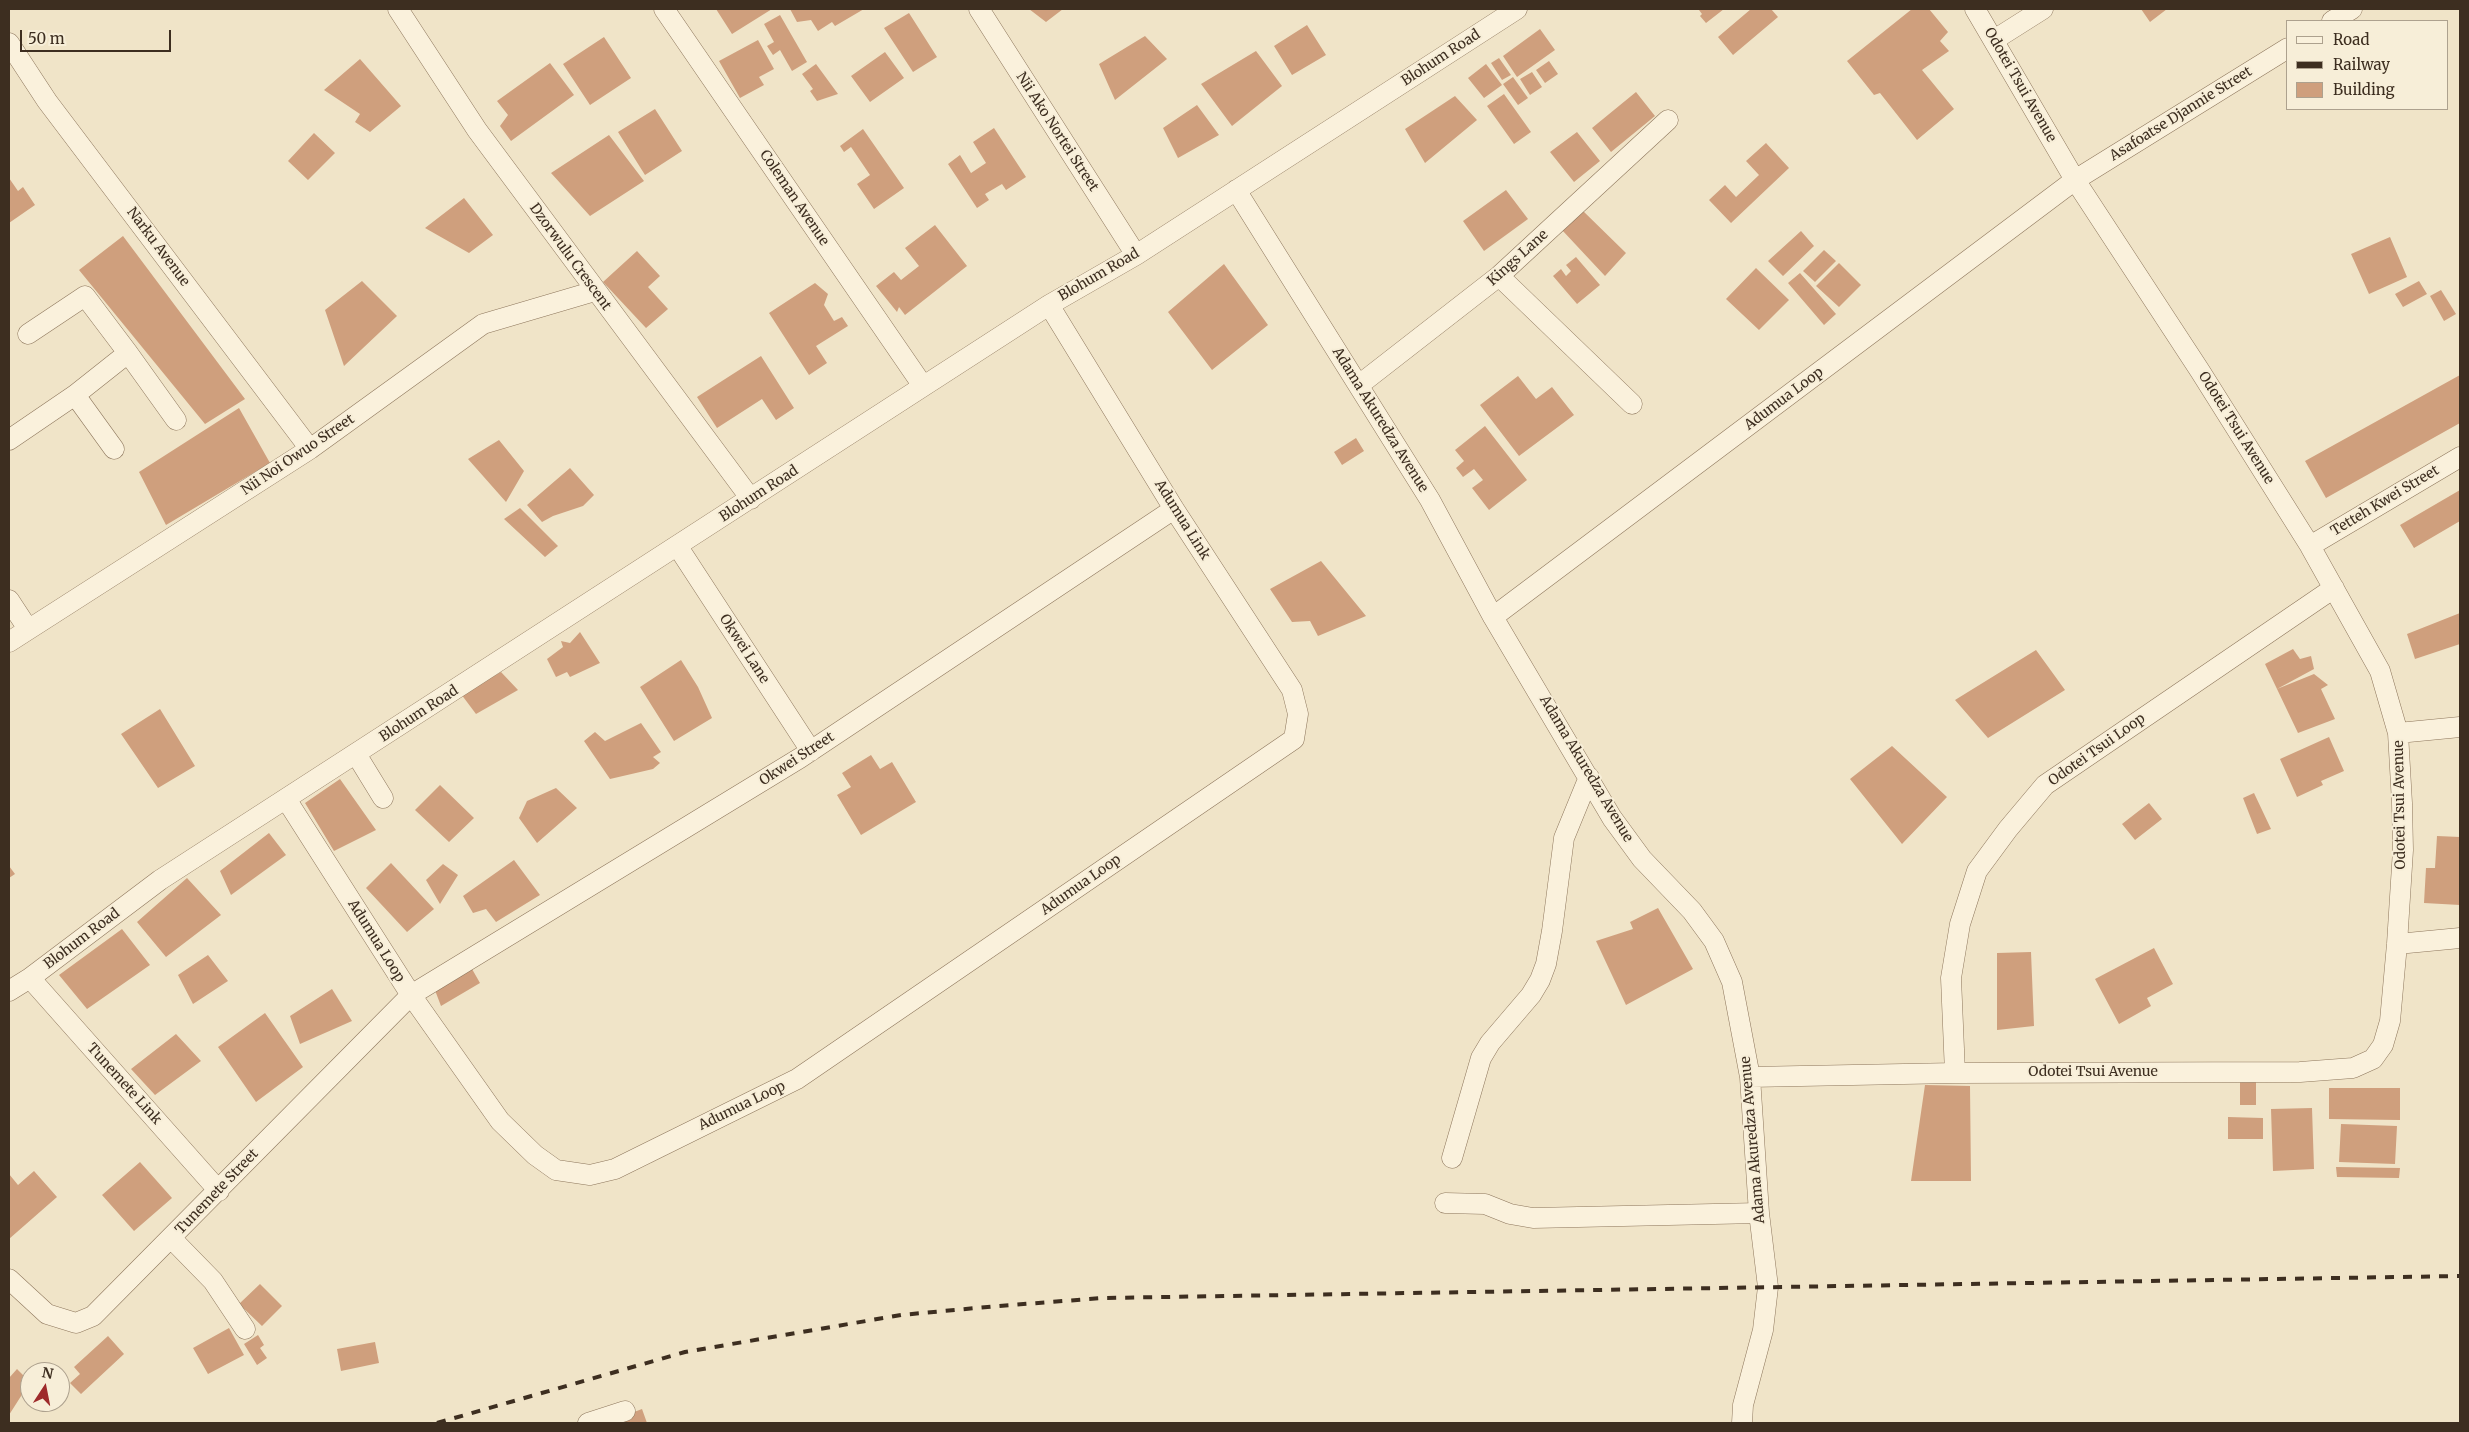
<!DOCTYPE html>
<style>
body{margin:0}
#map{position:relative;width:2469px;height:1432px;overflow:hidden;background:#f0e4c8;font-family:Merriweather,serif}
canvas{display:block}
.frame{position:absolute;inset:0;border:10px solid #3d2e20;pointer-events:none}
.legend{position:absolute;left:2286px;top:20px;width:162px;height:90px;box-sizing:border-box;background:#f7eed8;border:1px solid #ada18e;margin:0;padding:6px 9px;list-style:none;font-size:15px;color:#3d2e20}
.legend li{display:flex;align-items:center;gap:10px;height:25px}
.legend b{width:25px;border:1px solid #ada18e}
.north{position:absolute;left:20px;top:1362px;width:50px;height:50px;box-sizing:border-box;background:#f7eed8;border:1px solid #ada18e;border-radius:50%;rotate:11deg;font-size:14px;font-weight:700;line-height:20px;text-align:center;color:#3d2e20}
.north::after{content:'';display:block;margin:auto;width:18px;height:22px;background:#9e2a2b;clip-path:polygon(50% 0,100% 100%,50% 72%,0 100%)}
.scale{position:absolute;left:20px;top:30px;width:151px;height:22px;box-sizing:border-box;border:2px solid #3d2e20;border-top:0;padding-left:6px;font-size:15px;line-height:18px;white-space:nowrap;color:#3d2e20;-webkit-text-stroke:4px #f7eed8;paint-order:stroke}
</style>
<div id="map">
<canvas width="2469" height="1432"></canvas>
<div class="frame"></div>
<ul class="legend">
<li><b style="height:6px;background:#faf1dc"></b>Road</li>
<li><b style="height:6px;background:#3d2e20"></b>Railway</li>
<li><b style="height:14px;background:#cf9f7d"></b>Building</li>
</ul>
<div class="north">N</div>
<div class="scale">50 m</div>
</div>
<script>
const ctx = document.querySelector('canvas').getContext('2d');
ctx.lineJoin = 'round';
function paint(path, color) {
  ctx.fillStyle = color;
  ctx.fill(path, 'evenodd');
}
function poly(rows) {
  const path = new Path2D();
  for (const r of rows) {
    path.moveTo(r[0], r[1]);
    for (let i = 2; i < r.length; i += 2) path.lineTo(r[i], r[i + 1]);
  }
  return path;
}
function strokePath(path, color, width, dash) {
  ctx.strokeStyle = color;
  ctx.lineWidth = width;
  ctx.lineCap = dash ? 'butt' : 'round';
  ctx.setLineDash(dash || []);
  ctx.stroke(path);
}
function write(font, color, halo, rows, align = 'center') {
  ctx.font = font + ' Merriweather,serif';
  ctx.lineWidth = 4;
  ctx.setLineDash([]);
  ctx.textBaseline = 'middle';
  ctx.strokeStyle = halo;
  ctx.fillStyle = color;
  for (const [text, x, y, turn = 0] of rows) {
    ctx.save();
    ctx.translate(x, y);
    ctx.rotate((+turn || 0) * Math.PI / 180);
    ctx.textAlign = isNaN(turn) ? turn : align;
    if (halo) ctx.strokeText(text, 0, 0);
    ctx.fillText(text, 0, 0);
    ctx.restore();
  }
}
paint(poly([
 [716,9,772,9,732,34],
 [790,9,864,9,835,26,832,22,818,31,811,20,797,22],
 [1029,9,1063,9,1046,22],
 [1701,9,1724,9,1706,23,1700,16,1702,14,1699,10],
 [1751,9,1771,9,1778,17,1733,55,1718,37],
 [1912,9,1929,9,1948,32,1940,41,1949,51,1922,70,1954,109,1917,140,1880,93,1874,95,1847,61],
 [2141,9,2167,9,2150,22],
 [909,13,937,57,913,72,884,28],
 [780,15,807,62,792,71,780,50,773,55,767,46,774,42,764,24],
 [1307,25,1326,55,1292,75,1274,46],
 [1540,29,1555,50,1517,77,1503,56],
 [1145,36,1167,59,1115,100,1099,64],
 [604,37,631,78,590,105,563,64],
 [758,40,774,69,759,77,764,85,740,98,719,61],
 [1256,51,1282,86,1232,126,1201,84],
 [885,52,904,78,870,102,851,76],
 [1499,58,1511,75,1502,80,1491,63],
 [360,59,401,106,370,132,355,122,360,114,324,90],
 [1549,61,1558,74,1545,83,1536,70],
 [550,63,574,95,511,141,500,126,508,115,497,101],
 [816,64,838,94,817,101,810,91,813,89,802,74],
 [1486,64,1502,85,1484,98,1468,78],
 [1532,72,1542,87,1530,95,1520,79],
 [1513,77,1528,98,1518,105,1503,84],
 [1636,92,1655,116,1611,152,1592,128],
 [1504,94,1531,132,1514,144,1487,106],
 [1455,96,1477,120,1425,163,1405,129],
 [1197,105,1219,135,1178,158,1163,128],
 [655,109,682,151,645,175,618,132],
 [994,128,1026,177,1006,190,1002,184,985,194,989,200,977,208,948,164,960,155,971,173,986,163,973,142],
 [863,129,904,188,874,209,857,184,870,175,851,147,844,152,840,146],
 [1577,132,1600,161,1574,182,1550,152],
 [314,133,335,153,308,180,288,161],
 [609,135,644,181,590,216,551,173],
 [1766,143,1789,168,1731,223,1709,200,1725,185,1736,197,1759,175,1746,161],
 [9,178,18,191,23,187,35,205,9,223],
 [1506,190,1528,219,1484,251,1463,221],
 [464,198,493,235,469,253,425,228],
 [1581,209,1626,253,1605,276,1562,230],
 [935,225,967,266,905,315,899,307,897,312,876,286,894,272,901,280,919,266,905,248],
 [1801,231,1814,246,1783,276,1768,261],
 [123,236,245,399,205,424,79,270],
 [2390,237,2407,277,2369,294,2351,254],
 [1824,250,1836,261,1815,282,1803,271],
 [637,251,660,276,648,287,668,309,646,328,603,282],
 [1576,257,1600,285,1577,304,1553,276,1561,269,1566,276,1571,271,1566,265],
 [1839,263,1861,285,1839,307,1816,286],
 [1224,264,1268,325,1212,370,1168,312],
 [1756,268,1789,300,1759,330,1726,299],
 [1800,273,1836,314,1824,325,1788,283],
 [362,281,397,316,344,366,325,310],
 [2419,281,2427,294,2403,307,2395,294],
 [815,283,828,294,824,305,834,321,842,317,848,326,816,346,827,363,809,375,769,313],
 [2441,290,2456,314,2444,321,2430,296],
 [761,356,794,408,776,420,762,399,717,428,697,397],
 [2460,375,2460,423,2326,498,2305,461],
 [1518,376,1536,399,1552,387,1574,415,1519,456,1480,405],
 [239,408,270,463,166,525,139,472],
 [1485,426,1527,480,1489,510,1472,488,1483,480,1474,469,1463,477,1456,468,1464,461,1455,450],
 [1356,438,1364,451,1342,465,1334,452],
 [499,440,524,471,506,502,468,459],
 [570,468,594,495,583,506,553,516,542,522,527,505],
 [2460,490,2460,521,2414,548,2400,525],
 [520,508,558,546,545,557,504,519],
 [1321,561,1366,616,1318,636,1310,621,1292,622,1270,589],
 [2460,613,2460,644,2415,659,2407,634],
 [580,632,600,663,570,677,567,672,556,677,547,659,563,647,561,641,570,643],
 [2293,649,2300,659,2311,656,2314,669,2277,689,2265,664],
 [2036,650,2065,690,1988,738,1955,700],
 [681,660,698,687,712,718,674,741,640,687],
 [501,672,518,690,476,714,461,694],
 [2314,674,2328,685,2321,689,2335,719,2298,733,2277,689],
 [160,709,195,766,158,788,121,734],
 [641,723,661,752,653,757,660,763,653,769,610,779,584,741,595,732,605,741],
 [2329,737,2344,771,2321,781,2323,785,2297,797,2280,759],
 [1892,746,1947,797,1902,844,1850,779],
 [871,755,880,769,892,762,916,802,861,835,837,795,851,787,842,773],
 [340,779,376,830,334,851,305,803],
 [440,785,474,818,449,842,415,810],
 [556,788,577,808,537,843,519,818,527,801],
 [2254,793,2271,829,2257,834,2243,798],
 [2149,803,2162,819,2135,840,2122,824],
 [269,833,286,855,231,895,220,871],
 [2437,836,2460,837,2460,905,2424,903,2426,868,2435,868],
 [514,860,540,895,496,922,486,909,473,913,463,896],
 [391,863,434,909,407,932,366,888],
 [443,864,458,875,440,904,426,880],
 [9,866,15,874,9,878],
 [187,878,221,915,166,957,137,922],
 [1658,908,1693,969,1626,1005,1596,941,1633,929,1630,922],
 [122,929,150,965,87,1009,59,975],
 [2154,948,2173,984,2147,998,2151,1006,2119,1024,2095,979],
 [2031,952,2034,1026,1997,1030,1997,953],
 [208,955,228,981,193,1004,178,975],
 [468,962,480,983,441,1006,433,985],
 [332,989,352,1021,300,1044,290,1016],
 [265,1013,303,1067,256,1102,218,1047],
 [176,1034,201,1061,155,1095,131,1069],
 [2240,1079,2256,1079,2256,1105,2240,1105],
 [1925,1085,1970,1086,1971,1181,1911,1181],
 [2329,1088,2400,1088,2400,1120,2329,1119],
 [2312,1108,2314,1169,2273,1171,2271,1109],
 [2228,1117,2263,1118,2263,1139,2228,1139],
 [2341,1124,2397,1126,2395,1164,2339,1162],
 [140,1162,172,1198,134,1231,102,1195],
 [2336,1167,2400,1168,2399,1178,2337,1177],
 [34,1171,57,1197,9,1239,9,1174,18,1185],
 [260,1284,282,1306,262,1326,239,1304],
 [229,1328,244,1355,208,1374,193,1348],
 [258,1335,264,1345,260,1348,267,1358,257,1365,244,1344],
 [108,1336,124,1354,81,1394,70,1383,80,1374,74,1367],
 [375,1342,379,1363,341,1371,337,1349],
 [17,1369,30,1382,9,1415,9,1378],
 [642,1409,647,1423,605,1423]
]), '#cf9f7d');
const minor = poly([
 [398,9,477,130,751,499],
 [664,9,923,386],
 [979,9,1136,255],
 [2332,21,2352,9],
 [1994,40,2043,9],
 [9,43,47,101,310,449],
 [1236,190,1430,500,1493,617,1612,818,1642,859,1692,911,1714,941,1732,982,1750,1077,1759,1213,1768,1287,1763,1330,1743,1405,1742,1423],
 [1499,276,1632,404],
 [28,334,85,296,128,353],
 [1359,385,1499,276,1668,120],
 [75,395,114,449],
 [9,440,75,395,128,353,176,420],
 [2310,546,2460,457],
 [678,547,811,751],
 [9,600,28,629],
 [1493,617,2075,180,2288,48],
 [9,642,310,449,483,324,595,291],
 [2398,733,2460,727],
 [356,754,383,798],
 [286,799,411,995,500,1121,535,1155,556,1170,590,1175,615,1169,797,1079,1294,739,1298,714,1292,690,1174,509,1049,305],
 [2397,944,2460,938],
 [30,978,219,1191],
 [9,991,30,978,160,880,1049,305,1136,255,1517,9],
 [1955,1073,1951,978,1960,924,1977,871,2008,829,2045,785,2334,588],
 [1750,1077,1955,1073,2300,1072,2353,1068,2373,1059,2383,1045,2390,1021,2397,944,2403,850,2402,803,2398,733,2380,671,2310,546,2200,371,2075,180,1975,9],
 [1452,1158,1481,1058,1490,1043,1531,995,1540,980,1546,964,1552,931,1564,838,1589,777],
 [1445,1203,1485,1204,1510,1214,1533,1218,1759,1213],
 [172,1239,213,1281,245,1329],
 [9,1279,47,1314,76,1323,93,1316,411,995,800,758,1174,509],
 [588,1423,625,1411]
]);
strokePath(minor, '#8d765c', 21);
strokePath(minor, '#faf1dc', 20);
strokePath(poly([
 [437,1423,685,1352,901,1315,998,1306,1103,1298,2460,1276]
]), '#3d2e20', 4, [9, 9]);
write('14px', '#3d2e20', '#f7eed8', [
 ["Blohum Road",1441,58,-33],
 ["Odotei Tsui Avenue",2020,85,60],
 ["Asafoatse Djannie Street",2181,114,-32],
 ["Nii Ako Nortei Street",1057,132,57],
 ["Coleman Avenue",794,198,56],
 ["Narku Avenue",158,247,53],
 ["Dzorwulu Crescent",570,257,54],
 ["Kings Lane",1518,258,-42],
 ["Blohum Road",1099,275,-30],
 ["Adumua Loop",1784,399,-37],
 ["Adama Akuredza Avenue",1380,420,58],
 ["Odotei Tsui Avenue",2236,428,58],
 ["Nii Noi Owuo Street",298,455,-34],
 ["Blohum Road",759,494,-33],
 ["Tetteh Kwei Street",2385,501,-31],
 ["Adumua Link",1182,520,58],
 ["Okwei Lane",744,649,57],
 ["Blohum Road",419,714,-33],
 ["Odotei Tsui Loop",2097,750,-35],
 ["Okwei Street",797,759,-33],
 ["Adama Akuredza Avenue",1586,769,59],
 ["Odotei Tsui Avenue",2400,805,-91],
 ["Adumua Loop",1081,885,-35],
 ["Blohum Road",82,939,-37],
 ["Adumua Loop",376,941,58],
 ["Odotei Tsui Avenue",2093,1072],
 ["Tunemete Link",124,1084,48],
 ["Adumua Loop",742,1106,-26],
 ["Adama Akuredza Avenue",1753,1140,-95],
 ["Tunemete Street",217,1192,-46]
]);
</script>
